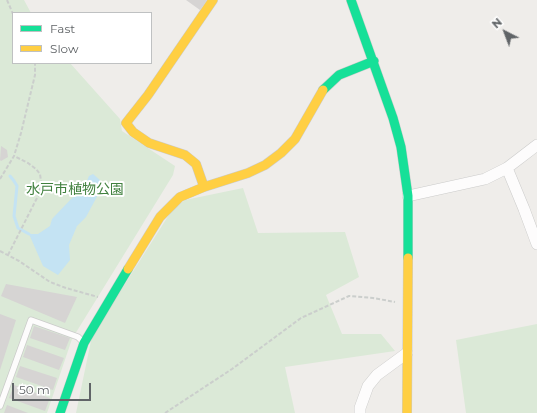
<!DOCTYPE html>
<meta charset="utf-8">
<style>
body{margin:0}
#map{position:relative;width:537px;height:413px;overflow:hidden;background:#efedea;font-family:Montserrat,sans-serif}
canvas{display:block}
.legend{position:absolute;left:12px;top:12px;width:140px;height:52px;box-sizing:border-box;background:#fff;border:1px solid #bfc1c2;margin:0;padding:5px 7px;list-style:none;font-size:12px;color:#606467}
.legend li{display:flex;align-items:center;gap:8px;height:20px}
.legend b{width:20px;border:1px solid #bfc1c2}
.north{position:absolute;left:485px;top:12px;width:40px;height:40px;-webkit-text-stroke:3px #fff;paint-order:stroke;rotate:318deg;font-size:11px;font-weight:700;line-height:16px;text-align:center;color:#606467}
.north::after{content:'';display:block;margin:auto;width:14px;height:18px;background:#606467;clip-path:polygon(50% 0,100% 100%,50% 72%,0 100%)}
.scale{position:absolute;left:12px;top:383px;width:79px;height:18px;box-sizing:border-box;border:2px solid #606467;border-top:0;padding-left:5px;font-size:12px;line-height:14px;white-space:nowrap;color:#606467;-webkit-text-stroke:3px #fff;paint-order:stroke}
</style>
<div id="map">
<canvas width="537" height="413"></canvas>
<ul class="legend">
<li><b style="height:5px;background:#16e098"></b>Fast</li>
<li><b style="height:5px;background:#ffcf43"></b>Slow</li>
</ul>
<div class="north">N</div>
<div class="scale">50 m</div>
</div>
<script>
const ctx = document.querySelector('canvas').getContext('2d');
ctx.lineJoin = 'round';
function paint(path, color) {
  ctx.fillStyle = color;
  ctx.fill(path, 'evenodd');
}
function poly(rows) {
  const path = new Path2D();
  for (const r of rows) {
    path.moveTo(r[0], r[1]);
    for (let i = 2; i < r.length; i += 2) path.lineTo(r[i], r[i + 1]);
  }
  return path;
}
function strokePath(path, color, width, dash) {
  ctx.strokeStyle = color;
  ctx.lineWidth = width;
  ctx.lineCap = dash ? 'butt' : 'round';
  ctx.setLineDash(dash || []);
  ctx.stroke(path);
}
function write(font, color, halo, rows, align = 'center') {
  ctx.font = font + ' Montserrat,"Noto Sans JP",sans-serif';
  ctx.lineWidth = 4;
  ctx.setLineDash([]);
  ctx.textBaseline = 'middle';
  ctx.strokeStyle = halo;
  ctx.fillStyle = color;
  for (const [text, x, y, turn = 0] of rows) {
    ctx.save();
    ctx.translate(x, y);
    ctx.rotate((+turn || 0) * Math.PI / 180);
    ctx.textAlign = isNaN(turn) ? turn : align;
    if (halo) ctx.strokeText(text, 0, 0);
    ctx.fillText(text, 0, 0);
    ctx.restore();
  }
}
paint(poly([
 [0,0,24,0,31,13,13,13,13,63,70,63,120,119,122,131,175,166,173,175,72,339,47,413,0,413],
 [243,188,258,233,345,232,359,277,326,295,342,334,381,334,395,351,285,367,295,413,76,413,92,336,172,210,185,200],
 [537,324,537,413,466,413,456,340]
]), '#dbe9d7');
paint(poly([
 [93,174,101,181,100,191,86,217,77,226,69,245,70,260,58,275,43,266,29,234,38,234,50,226,52,219,72,198,82,193,89,176]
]), '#c4e3f3');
strokePath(poly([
 [10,176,14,181,17,186,14,216,18,228,29,234]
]), '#c4e3f3', 3);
paint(poly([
 [186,0,207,0,200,10],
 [1,146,7,150,8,157,1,161,0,160],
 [6,284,77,297,65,323,1,296],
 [0,314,16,320,0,370],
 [34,326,70,338,65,350,30,338],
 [27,345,64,358,59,370,23,357],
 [20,366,57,378,53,390,16,377],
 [14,385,50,398,45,411,9,398],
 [7,405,28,413,4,413]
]), '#d6d4d3');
const lane = poly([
 [0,406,31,320,78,337,84,343]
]);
const street = poly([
 [507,168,524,209,537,244],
 [408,196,485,179,507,168,537,145],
 [360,413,360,408,368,386,377,375,407,353]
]);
const fast = poly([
 [351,0,393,118,401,147,408,196,408,258],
 [323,90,339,75,374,61],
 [60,413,84,343,128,269]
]);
const slow = poly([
 [204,187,196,164,185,155,149,143,133,132,126,123,148,95,213,0],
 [128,269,160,217,180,197,204,187,248,173,265,165,281,153,295,139,323,90],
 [407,413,408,258]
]);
strokePath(lane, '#cbcbca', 7);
strokePath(street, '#cbcbca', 12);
strokePath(fast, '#cbcbca', 10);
strokePath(slow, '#cbcbca', 10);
strokePath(poly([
 [7,0,13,14],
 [0,179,14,156,21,133,35,75,35,63],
 [0,251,19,261,50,282,66,288,98,297],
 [8,255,39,194,41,181,40,174,36,169,28,163,14,156],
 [165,413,232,369,301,318,349,296,373,298,395,302]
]), '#cbcecc', 2, [4, 2]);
strokePath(lane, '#fdfcfc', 5.5);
strokePath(street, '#fdfcfc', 11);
strokePath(fast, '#16e098', 9);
strokePath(slow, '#ffcf43', 9);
write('14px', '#40803e', '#fff', [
 ["水戸市植物公園",75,190]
]);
</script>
